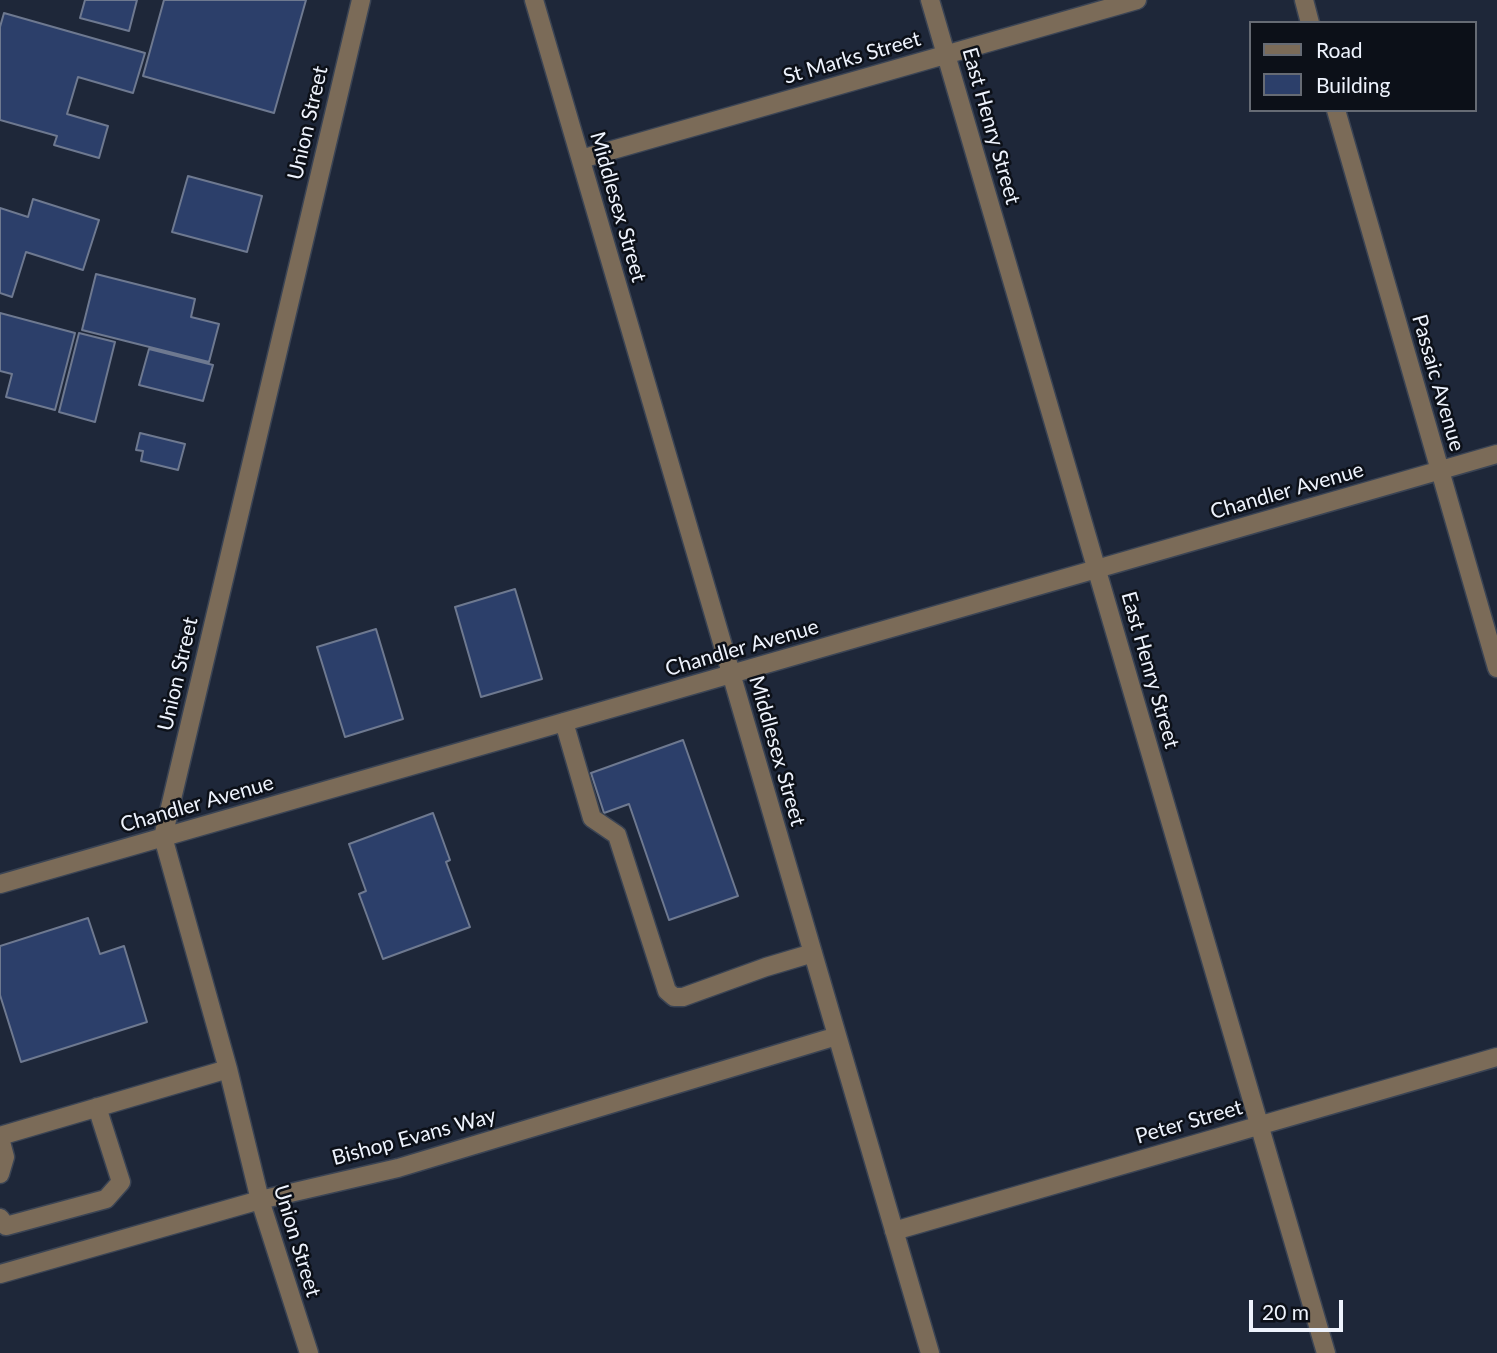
<!DOCTYPE html>
<style>
body{margin:0}
#map{position:relative;width:1497px;height:1353px;overflow:hidden;background:#1e2739;font-family:Lato,sans-serif}
canvas{display:block}
.legend{position:absolute;left:1249px;top:21px;width:228px;height:91px;box-sizing:border-box;background:#0c1018;border:2px solid #666b74;margin:0;padding:9px 12px;list-style:none;font-size:21px;color:#eef3fd}
.legend li{display:flex;align-items:center;gap:14px;height:35px}
.legend b{width:35px;border:2px solid #666b74}
.scale{position:absolute;left:1249px;top:1300px;width:94px;height:32px;box-sizing:border-box;border:4px solid #eef3fd;border-top:0;padding-left:9px;font-size:21px;line-height:24px;white-space:nowrap;color:#eef3fd;-webkit-text-stroke:5px #0c1018;paint-order:stroke}
</style>
<div id="map">
<canvas width="1497" height="1353"></canvas>
<ul class="legend">
<li><b style="height:9px;background:#7b6b58"></b>Road</li>
<li><b style="height:19px;background:#2c3f6a"></b>Building</li>
</ul>
<div class="scale">20 m</div>
</div>
<script>
const ctx = document.querySelector('canvas').getContext('2d');
ctx.lineJoin = 'round';
function paint(path, color) {
  ctx.fillStyle = color;
  ctx.fill(path, 'evenodd');
}
function poly(rows) {
  const path = new Path2D();
  for (const r of rows) {
    path.moveTo(r[0], r[1]);
    for (let i = 2; i < r.length; i += 2) path.lineTo(r[i], r[i + 1]);
  }
  return path;
}
function strokePath(path, color, width, dash) {
  ctx.strokeStyle = color;
  ctx.lineWidth = width;
  ctx.lineCap = dash ? 'butt' : 'round';
  ctx.setLineDash(dash || []);
  ctx.stroke(path);
}
function write(font, color, halo, rows, align = 'center') {
  ctx.font = font + ' Lato,sans-serif';
  ctx.lineWidth = 5;
  ctx.setLineDash([]);
  ctx.textBaseline = 'middle';
  ctx.strokeStyle = halo;
  ctx.fillStyle = color;
  for (const [text, x, y, turn = 0] of rows) {
    ctx.save();
    ctx.translate(x, y);
    ctx.rotate((+turn || 0) * Math.PI / 180);
    ctx.textAlign = isNaN(turn) ? turn : align;
    if (halo) ctx.strokeText(text, 0, 0);
    ctx.fillText(text, 0, 0);
    ctx.restore();
  }
}
const building = poly([
 [85,0,137,0,129,31,80,18,85,0],
 [164,0,306,0,274,113,143,76,164,0],
 [4,13,145,53,133,93,78,77,67,114,108,126,99,158,54,145,57,136,0,120,0,27,4,13],
 [188,176,262,196,247,252,172,232,188,176],
 [33,199,99,220,83,270,26,252,12,297,0,293,0,208,28,217,33,199],
 [96,274,195,299,191,317,219,324,209,362,82,330,96,274],
 [0,313,75,333,55,410,6,397,12,374,0,371,0,313],
 [79,333,115,342,95,422,59,412,79,333],
 [149,349,213,365,203,401,139,385,149,349],
 [140,433,185,444,178,470,141,461,143,451,136,450,140,433],
 [515,589,542,679,481,697,455,607,515,589],
 [376,629,403,719,345,737,317,647,376,629],
 [683,740,738,896,669,920,629,804,604,813,591,773,683,740],
 [433,813,450,860,446,862,470,927,383,959,359,894,366,891,349,844,433,813],
 [88,918,100,954,124,946,147,1022,21,1062,0,995,0,946,88,918]
]);
paint(building, '#2c3f6a');
strokePath(building, '#6e7990', 2);
const minor = poly([
 [534,0,930,1353],
 [930,0,1326,1353],
 [1304,0,1310,23],
 [1336,110,1497,668],
 [581,159,1137,0],
 [564,722,592,818,617,835,667,991,674,997,683,997,766,967,813,953],
 [0,884,1497,454],
 [0,1136,228,1069],
 [0,1138,5,1157,0,1174],
 [0,1218,6,1226,106,1199,121,1182,97,1107],
 [894,1231,1497,1057],
 [0,1274,260,1200,398,1168,837,1036],
 [309,1353,260,1200,228,1069,163,837,361,0]
]);
strokePath(minor, '#3b4454', 21);
strokePath(minor, '#7b6b58', 18);
write('21px', '#eef3fd', '#0c1018', [
 ["St Marks Street",852,58,-16],
 ["Union Street",308,123,-77],
 ["East Henry Street",991,126,74],
 ["Middlesex Street",618,207,74],
 ["Passaic Avenue",1438,383,74],
 ["Chandler Avenue",1287,491,-16],
 ["Chandler Avenue",742,648,-16],
 ["East Henry Street",1150,670,74],
 ["Union Street",178,674,-77],
 ["Middlesex Street",777,751,74],
 ["Chandler Avenue",197,804,-16],
 ["Peter Street",1189,1122,-16],
 ["Bishop Evans Way",414,1137,-15],
 ["Union Street",297,1241,73]
]);
</script>
